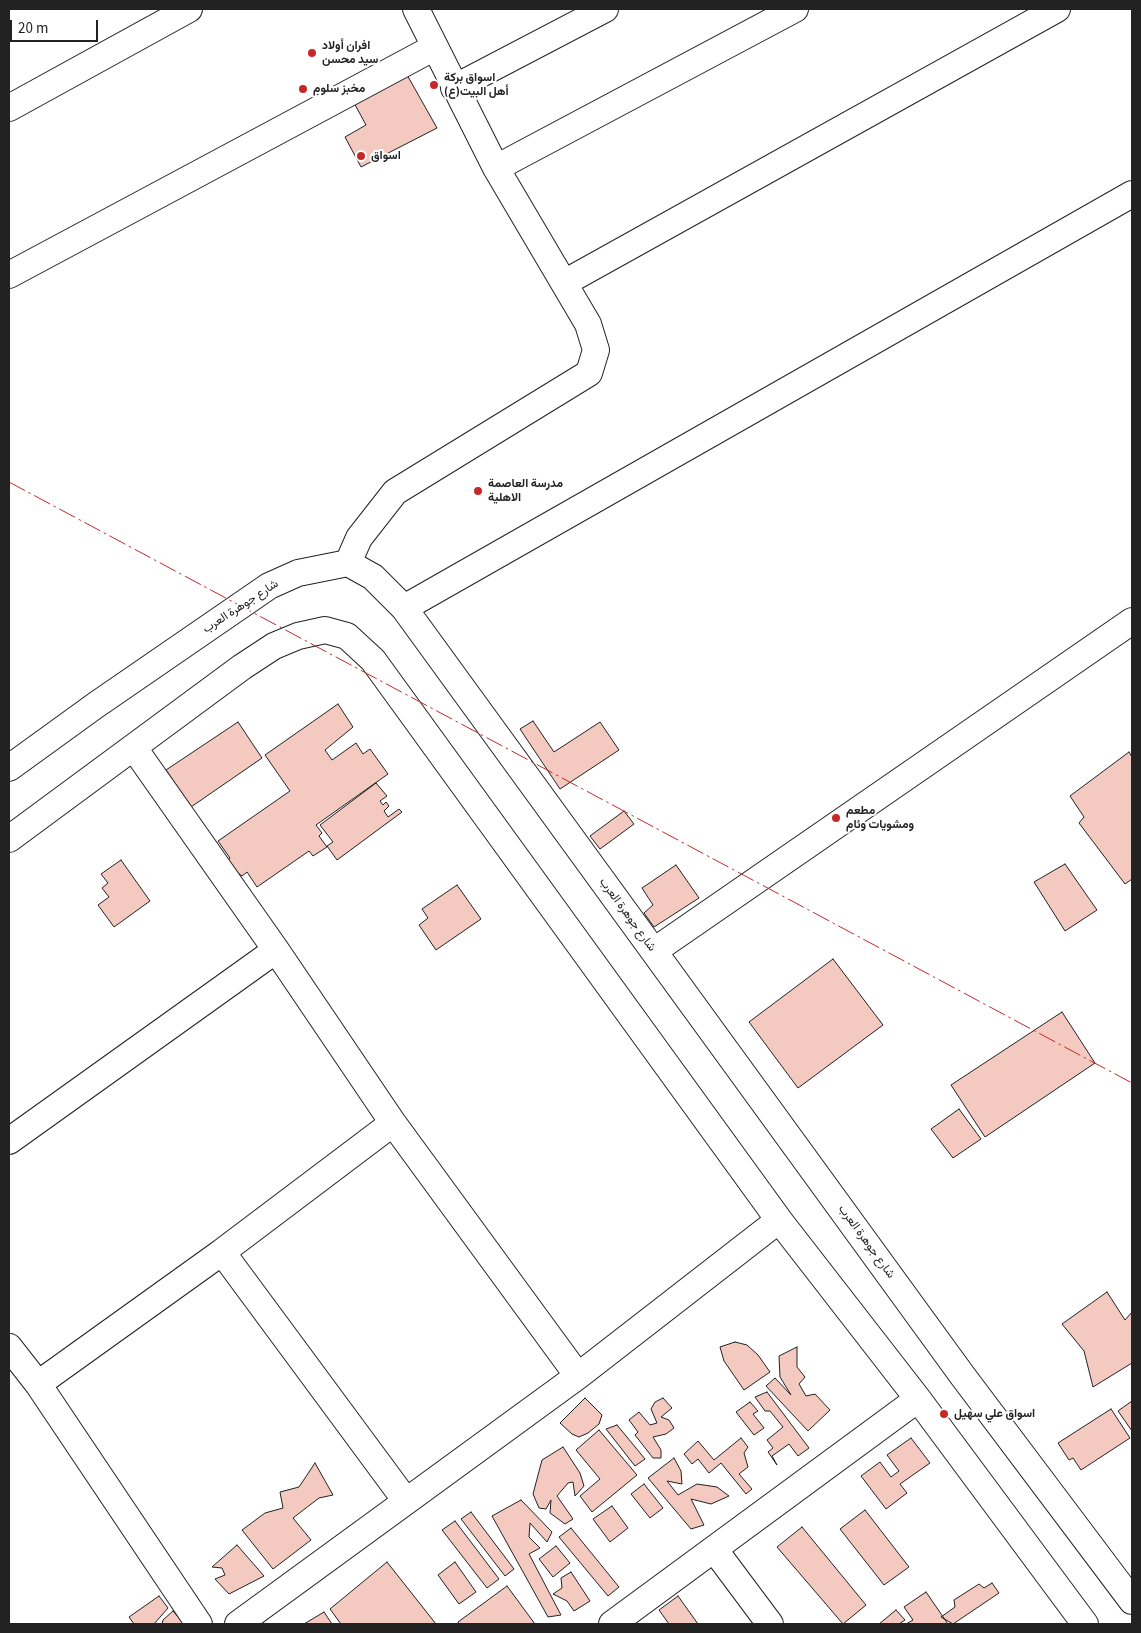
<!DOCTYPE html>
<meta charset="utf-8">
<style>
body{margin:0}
#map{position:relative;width:1141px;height:1633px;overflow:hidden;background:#fff;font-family:"Source Sans 3",sans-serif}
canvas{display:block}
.frame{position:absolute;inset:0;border:10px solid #222;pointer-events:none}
.scale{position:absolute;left:10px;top:20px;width:88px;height:22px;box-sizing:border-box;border:2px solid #222;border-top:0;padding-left:6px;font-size:15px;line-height:18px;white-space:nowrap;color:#222;-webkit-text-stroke:4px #fff;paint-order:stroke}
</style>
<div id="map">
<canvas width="1141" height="1633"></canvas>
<div class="frame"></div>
<div class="scale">20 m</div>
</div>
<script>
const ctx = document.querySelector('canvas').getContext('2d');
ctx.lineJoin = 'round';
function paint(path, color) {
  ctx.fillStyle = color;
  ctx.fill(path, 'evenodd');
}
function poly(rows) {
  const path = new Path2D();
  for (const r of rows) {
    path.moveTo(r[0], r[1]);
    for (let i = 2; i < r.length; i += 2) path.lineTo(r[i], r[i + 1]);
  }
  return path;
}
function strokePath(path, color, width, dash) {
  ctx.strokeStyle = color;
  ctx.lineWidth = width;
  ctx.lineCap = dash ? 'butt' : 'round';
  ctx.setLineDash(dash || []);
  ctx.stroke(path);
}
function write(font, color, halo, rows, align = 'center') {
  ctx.font = font + ' "Source Sans 3",Vazirmatn,sans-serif';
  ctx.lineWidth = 4;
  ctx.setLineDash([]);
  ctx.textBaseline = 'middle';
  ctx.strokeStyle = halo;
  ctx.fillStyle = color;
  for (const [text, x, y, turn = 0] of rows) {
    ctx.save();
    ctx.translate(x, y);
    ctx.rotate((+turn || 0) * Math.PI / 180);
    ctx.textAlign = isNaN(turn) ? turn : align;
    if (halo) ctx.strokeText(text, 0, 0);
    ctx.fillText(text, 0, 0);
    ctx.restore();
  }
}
const building = poly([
 [406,73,437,128,361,167,345,137,366,125,353,101,406,73],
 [338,704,353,727,325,750,332,760,356,743,363,754,370,749,388,774,316,825,322,833,319,836,327,847,313,856,309,851,257,887,247,872,242,876,234,870,227,860,230,858,218,841,290,791,265,755,338,704],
 [533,721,554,752,600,722,619,750,560,789,520,729,533,721],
 [238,722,262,758,191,807,166,770,238,722],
 [1129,752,1132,757,1132,879,1125,884,1079,823,1084,817,1070,796,1129,752],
 [376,783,387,796,380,801,383,805,386,802,389,806,384,811,388,817,399,809,402,812,337,860,327,846,333,842,320,825,376,783],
 [624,811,634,824,600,849,590,836,624,811],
 [121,860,150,901,114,927,98,905,109,897,102,888,108,883,101,874,121,860],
 [1065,864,1097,910,1065,931,1034,882,1065,864],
 [676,865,699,898,654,927,644,913,653,905,642,888,676,865],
 [457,885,481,919,436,950,419,925,428,918,422,909,457,885],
 [833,959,883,1025,798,1088,749,1022,833,959],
 [1062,1012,1095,1063,985,1137,951,1085,1062,1012],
 [959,1109,981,1139,953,1158,931,1129,959,1109],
 [1107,1292,1125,1320,1132,1312,1132,1363,1093,1387,1084,1351,1062,1324,1107,1292],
 [735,1342,747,1345,758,1355,770,1372,744,1390,724,1361,720,1347,735,1342],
 [797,1347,797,1367,805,1377,799,1384,806,1396,815,1394,830,1410,808,1431,766,1386,775,1378,791,1395,780,1377,779,1356,797,1347],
 [767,1392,809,1448,798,1456,789,1444,772,1456,777,1465,768,1452,773,1448,767,1440,783,1427,770,1411,765,1411,755,1397,767,1392],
 [585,1398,602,1415,599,1424,588,1433,579,1437,572,1434,560,1423,585,1398],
 [663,1398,672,1408,661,1417,669,1420,674,1428,666,1434,653,1437,661,1450,661,1458,653,1458,635,1435,638,1432,629,1420,639,1412,650,1425,657,1423,651,1409,655,1402,663,1398],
 [1132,1401,1132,1431,1118,1411,1132,1401],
 [750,1402,758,1411,753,1414,764,1428,754,1435,736,1412,750,1402],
 [1111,1409,1130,1438,1081,1470,1073,1458,1069,1460,1058,1443,1111,1409],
 [617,1425,645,1459,635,1466,606,1429,617,1425],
 [599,1430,637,1475,592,1512,580,1496,600,1479,576,1450,599,1430],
 [741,1438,748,1447,744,1453,748,1467,739,1474,752,1489,746,1494,721,1463,709,1473,698,1459,692,1464,684,1454,698,1441,714,1460,741,1438],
 [911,1438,930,1463,900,1484,907,1493,886,1509,861,1476,880,1462,891,1477,899,1471,887,1455,911,1438],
 [563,1447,580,1473,584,1486,575,1496,573,1482,568,1483,557,1496,573,1519,565,1524,550,1513,551,1500,546,1509,539,1508,533,1494,542,1460,563,1447],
 [674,1458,681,1471,682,1484,667,1481,678,1495,697,1484,717,1487,729,1496,711,1504,691,1499,704,1525,691,1529,648,1478,674,1458],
 [315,1463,333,1495,319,1498,293,1518,311,1540,273,1569,242,1530,265,1513,283,1508,280,1492,299,1487,315,1463],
 [644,1484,663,1508,650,1518,631,1494,644,1484],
 [521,1500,552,1532,547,1542,530,1523,529,1537,540,1548,529,1554,561,1615,548,1617,492,1516,521,1500],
 [612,1506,628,1528,610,1542,593,1519,612,1506],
 [865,1510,909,1567,884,1585,840,1529,865,1510],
 [471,1512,514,1569,505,1576,461,1519,471,1512],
 [455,1521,499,1579,487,1588,442,1530,455,1521],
 [802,1527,866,1605,843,1624,777,1547,802,1527],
 [571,1528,619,1587,608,1596,559,1537,571,1528],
 [237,1545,264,1576,229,1594,215,1579,225,1575,222,1568,212,1567,237,1545],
 [556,1546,570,1563,553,1577,539,1559,556,1546],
 [387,1562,436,1624,341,1624,330,1609,387,1562],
 [455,1562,476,1592,459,1604,438,1575,455,1562],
 [571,1572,590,1601,574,1611,567,1601,553,1594,562,1588,561,1578,571,1572],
 [992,1583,999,1593,953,1624,941,1617,955,1607,954,1600,979,1584,984,1588,992,1583],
 [507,1586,535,1624,459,1624,458,1622,507,1586],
 [926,1592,948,1624,906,1624,913,1620,904,1607,926,1592],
 [159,1596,168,1608,154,1624,134,1624,129,1617,159,1596],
 [678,1596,698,1624,669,1624,659,1610,678,1596],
 [896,1610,905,1620,899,1624,879,1624,896,1610],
 [173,1611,184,1624,162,1624,163,1620,173,1611],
 [324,1612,332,1624,304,1624,324,1612]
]);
paint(building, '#f3c9c0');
strokePath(building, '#222', 1);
const minor = poly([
 [454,88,605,9],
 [9,108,189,9],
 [496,168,795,9],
 [9,275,435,47],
 [564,283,1057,9],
 [348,563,359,538,395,492,589,373,596,350,588,324,496,168,416,9],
 [404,608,1132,194],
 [134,748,276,950,393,1123,578,1376],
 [9,768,96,705,269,586,298,573,348,563,373,577,404,608,962,1375,1132,1601],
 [9,839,242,667,274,646,298,636,325,630,347,636,373,660,779,1220,918,1399,1085,1624],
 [654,951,1132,621],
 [9,1141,276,950],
 [222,1252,406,1501],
 [9,1347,38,1384,199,1624],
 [38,1384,222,1252,393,1123],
 [714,1549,770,1624],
 [238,1624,578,1376,779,1220],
 [612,1624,918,1399]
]);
strokePath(minor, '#222', 28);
strokePath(minor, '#fff', 26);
strokePath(poly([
 [9,482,1132,1083]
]), '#c62828', 1, [18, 4, 2.5, 4]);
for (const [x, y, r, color] of [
 [312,53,5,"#c62828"],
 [434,85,5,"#c62828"],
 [303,89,5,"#c62828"],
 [361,156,5,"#c62828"],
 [478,491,5,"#c62828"],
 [836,818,5,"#c62828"],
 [944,1414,5,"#c62828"]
]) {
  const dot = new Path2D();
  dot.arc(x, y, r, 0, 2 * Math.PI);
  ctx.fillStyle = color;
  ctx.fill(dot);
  strokePath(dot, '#fff', 2);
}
write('bold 12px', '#222', '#fff', [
 ["افران أولاد",322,46],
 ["سيد محسن",322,60],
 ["اسواق بركة",444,78],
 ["أهل البيت(ع)",444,92],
 ["مخبز سلوم",313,89],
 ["اسواق",371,156],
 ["مدرسة العاصمة",488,484],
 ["الاهلية",488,498],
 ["مطعم",846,811],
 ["ومشويات وئام",846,825],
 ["اسواق علي سهيل",954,1414]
], 'left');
write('12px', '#222', '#fff', [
 ["شارع جوهرة العرب",241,607,-33],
 ["شارع جوهرة العرب",627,915,54],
 ["شارع جوهرة العرب",866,1242,54]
]);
</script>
